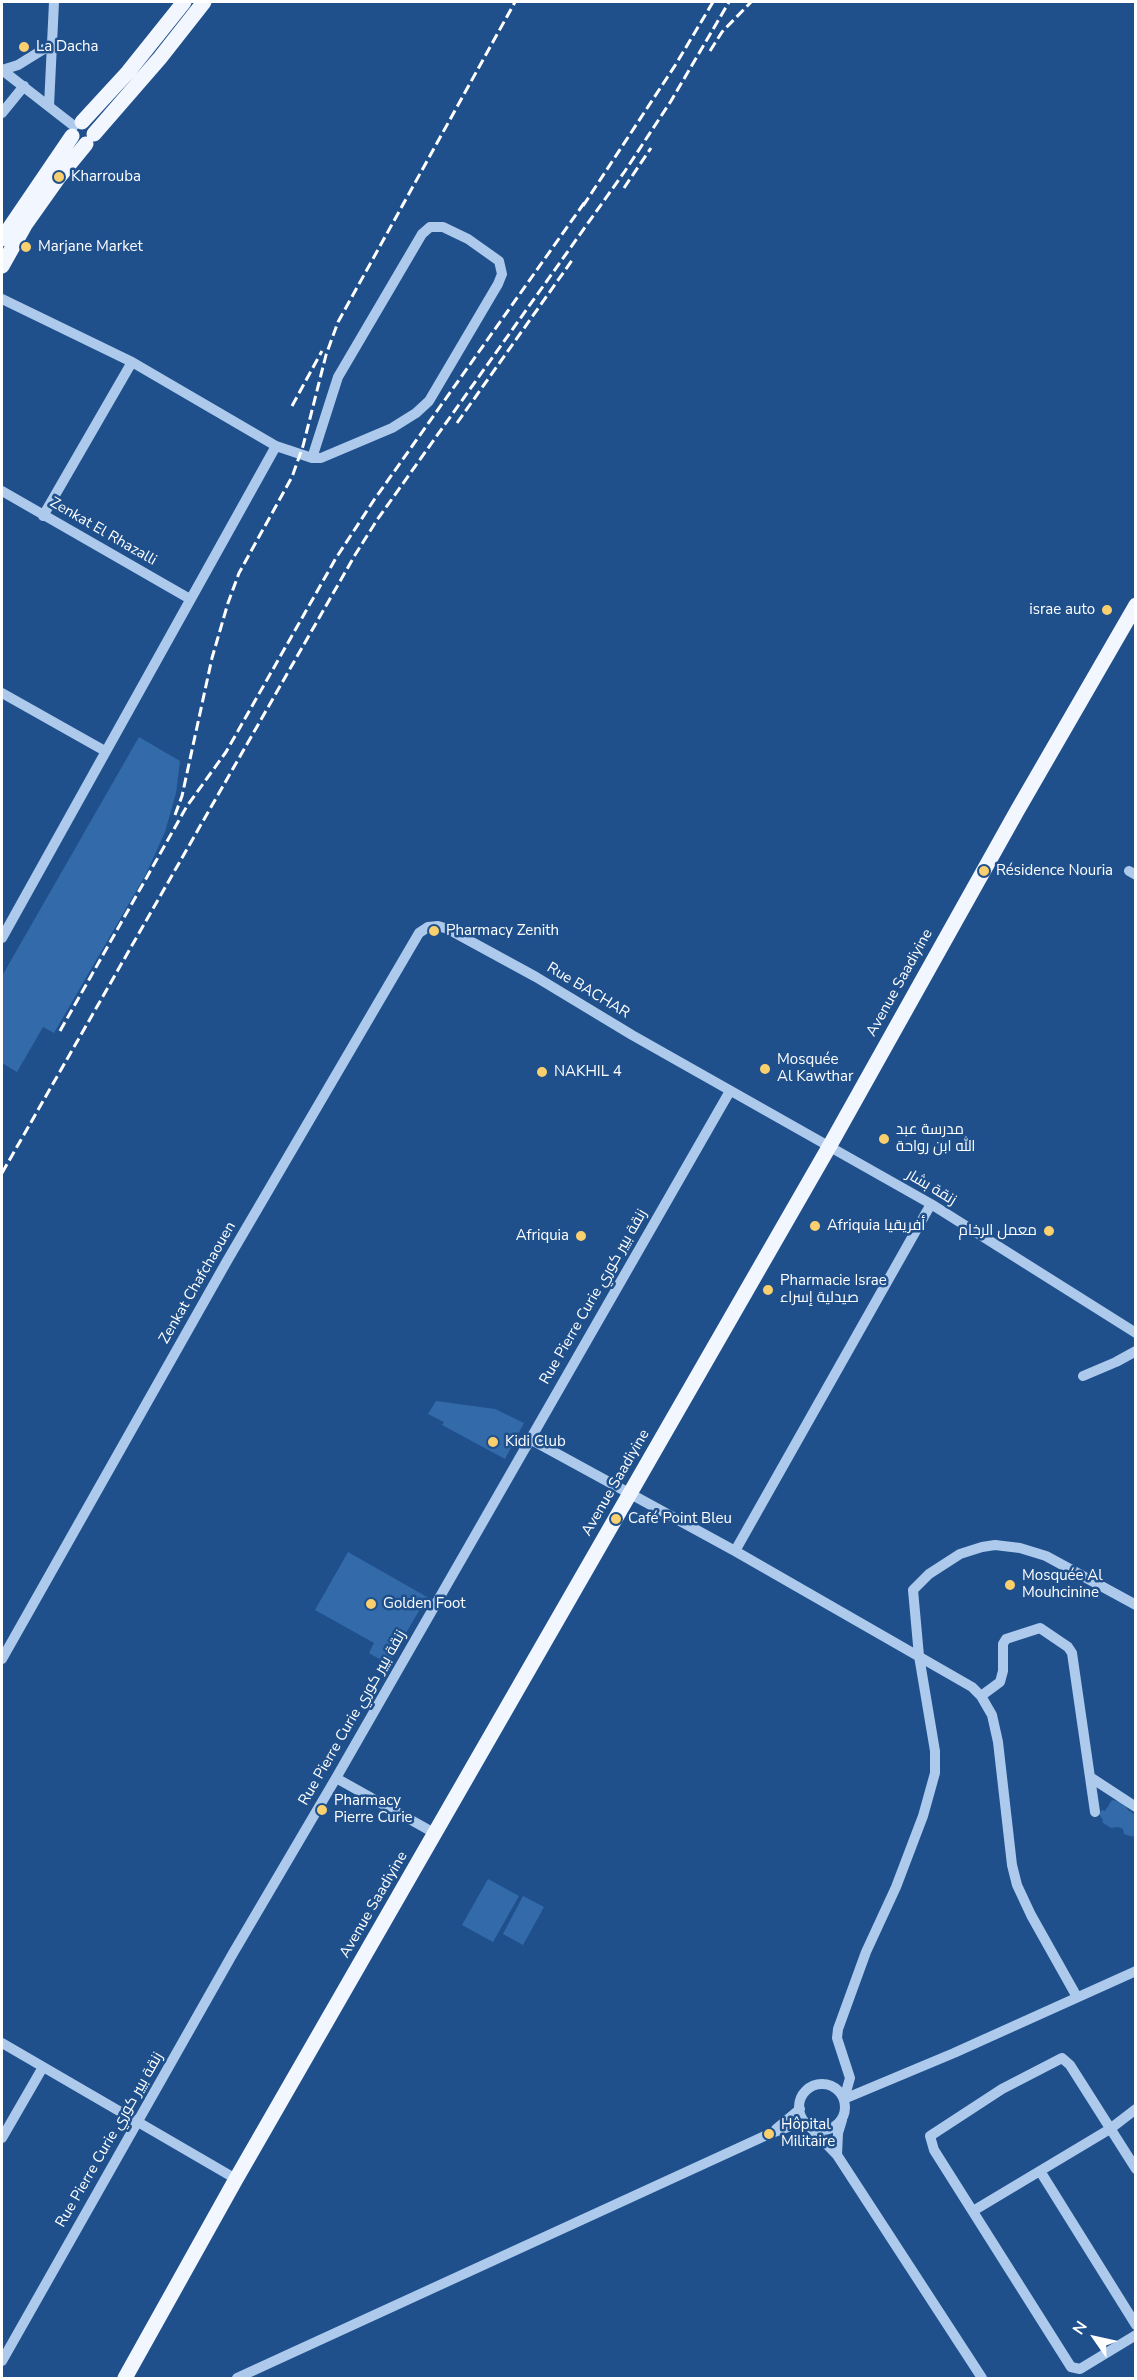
<!DOCTYPE html>
<meta charset="utf-8">
<style>
body{margin:0}
#map{position:relative;width:1137px;height:2380px;overflow:hidden;background:#1f508c;font-family:"Nunito Sans",sans-serif}
canvas{display:block}
.frame{position:absolute;inset:0;border:3px solid #fff;pointer-events:none}
.north{position:absolute;left:1065px;top:2308px;width:60px;height:60px;-webkit-text-stroke:4px #1f508c;paint-order:stroke;rotate:304deg;font-size:16px;font-weight:700;line-height:24px;text-align:center;color:#fff}
.north::after{content:'';display:block;margin:auto;width:21px;height:27px;background:#fff;clip-path:polygon(50% 0,100% 100%,50% 72%,0 100%)}
</style>
<div id="map">
<canvas width="1137" height="2380"></canvas>
<div class="frame"></div>
<div class="north">N</div>
</div>
<script>
const ctx = document.querySelector('canvas').getContext('2d');
ctx.lineJoin = 'round';
function paint(path, color) {
  ctx.fillStyle = color;
  ctx.fill(path, 'evenodd');
}
function poly(rows) {
  const path = new Path2D();
  for (const r of rows) {
    if (r.length === 3) {
      path.moveTo(r[0] + r[2], r[1]);
      path.arc(r[0], r[1], r[2], 0, 2 * Math.PI);
      continue;
    }
    path.moveTo(r[0], r[1]);
    for (let i = 2; i < r.length; i += 2) path.lineTo(r[i], r[i + 1]);
  }
  return path;
}
function strokePath(path, color, width, dash) {
  ctx.strokeStyle = color;
  ctx.lineWidth = width;
  ctx.lineCap = dash ? 'butt' : 'round';
  ctx.setLineDash(dash || []);
  ctx.stroke(path);
}
function write(font, color, halo, rows, align = 'center') {
  ctx.font = font + ' "Nunito Sans",Cairo,sans-serif';
  ctx.lineWidth = 5;
  ctx.setLineDash([]);
  ctx.textBaseline = 'middle';
  ctx.strokeStyle = halo;
  ctx.fillStyle = color;
  for (const [text, x, y, turn = 0] of rows) {
    ctx.save();
    ctx.translate(x, y);
    ctx.rotate((+turn || 0) * Math.PI / 180);
    ctx.textAlign = isNaN(turn) ? turn : align;
    if (halo) ctx.strokeText(text, 0, 0);
    ctx.fillText(text, 0, 0);
    ctx.restore();
  }
}
paint(poly([
 [139,737,180,761,176,793,165,832,146,874,54,1033,43,1027,17,1072,2,1063,2,976],
 [436,1401,495,1409,524,1423,505,1459,442,1425,444,1422,428,1414],
 [348,1552,427,1597,388,1664,369,1653,374,1643,315,1610],
 [1112,1800,1123,1802,1128,1810,1135,1815,1135,1832,1133,1837,1124,1834,1123,1829,1118,1827,1111,1828,1102,1822,1103,1820,1099,1814,1102,1810,1105,1811],
 [488,1879,519,1896,493,1942,462,1925],
 [523,1896,544,1907,523,1945,503,1934]
]), '#336aaa');
strokePath(poly([
 [2,70,74,126],
 [2,70,18,65,52,44],
 [49,106,54,2],
 [2,113,24,86],
 [2,299,132,362,276,446,312,458,321,458,392,428,416,413,429,401,498,284,502,274,499,261,468,239,443,227,430,227,422,234,338,377,312,458],
 [2,491,190,599],
 [43,516,132,362],
 [2,693,105,751],
 [1129,871,1136,875],
 [2,938,276,446],
 [1083,1376,1116,1362,1136,1351],
 [530,1439,735,1551,972,1687,981,1696,992,1715,998,1742,1012,1865,1017,1885,1031,1915,1077,1997],
 [735,1551,931,1204],
 [2,1659,227,1261,419,933,428,927,438,926,448,929,536,977,632,1035,931,1204,1136,1333],
 [981,1696,1000,1682,1003,1671,1003,1644,1006,1639,1040,1628,1068,1647,1072,1653,1095,1812],
 [1090,1777,1136,1807],
 [336,1778,436,1834],
 [2,2043,236,2179],
 [822,2107,23],
 [844,2099,850,2078,837,2038,838,2029,866,1952,896,1887,923,1816,935,1773,935,1751,919,1656,913,1590,929,1574,960,1554,982,1547,995,1545,1020,1548,1046,1556,1136,1605],
 [844,2099,954,2053,1136,1971],
 [809,2126,837,2155,982,2378],
 [776,2129,800,2109],
 [2,2138,43,2067],
 [837,2155,838,2133,842,2120],
 [1136,2169,1070,2065,1062,2058,1002,2089,930,2136,934,2150,1071,2367,1080,2369,1136,2335],
 [1040,2171,1136,2325],
 [973,2211,1110,2129,1136,2109],
 [2,2361,232,1955,336,1778,730,1091],
 [237,2378,769,2134,804,2121]
]), '#adcaec', 10);
strokePath(poly([
 [82,122,128,72,184,2],
 [94,134,160,58,204,2],
 [2,239,72,136],
 [2,266,25,225,59,177,86,144],
 [125,2378,236,2179,829,1147,1017,811,1136,605]
]), '#f2f7ff', 15);
strokePath(poly([
 [710,51,722,32,751,2],
 [624,188,651,148],
 [583,206,676,64,713,2],
 [292,406,322,351],
 [457,423,573,259],
 [175,815,182,796,212,658,228,603,239,573,292,477,303,446,326,355,338,322,515,2],
 [60,1031,187,806,226,752,336,558,374,500,587,199],
 [2,1173,355,555,377,520,625,171,671,101,729,2]
]), '#fff', 3, [10, 4.5]);
for (const [x, y, r, color] of [
 [24,47,6,"#facf6d"],
 [59,177,6,"#facf6d"],
 [26,247,6,"#facf6d"],
 [1107,610,6,"#facf6d"],
 [984,871,6,"#facf6d"],
 [434,931,6,"#facf6d"],
 [765,1069,6,"#facf6d"],
 [542,1072,6,"#facf6d"],
 [884,1139,6,"#facf6d"],
 [815,1226,6,"#facf6d"],
 [1049,1231,6,"#facf6d"],
 [581,1236,6,"#facf6d"],
 [768,1290,6,"#facf6d"],
 [493,1442,6,"#facf6d"],
 [616,1519,6,"#facf6d"],
 [1010,1585,6,"#facf6d"],
 [371,1604,6,"#facf6d"],
 [322,1810,6,"#facf6d"],
 [769,2134,6,"#facf6d"]
]) {
  const dot = new Path2D();
  dot.arc(x, y, r, 0, 2 * Math.PI);
  ctx.fillStyle = color;
  ctx.fill(dot);
  strokePath(dot, '#1f508c', 2);
}
write('15px', '#fff', '#1f508c', [
 ["La Dacha",36,47],
 ["Kharrouba",71,177],
 ["Marjane Market",38,247],
 ["israe auto",1095,610,"right"],
 ["Résidence Nouria",996,871],
 ["Pharmacy Zenith",446,931],
 ["Mosquée",777,1060],
 ["Al Kawthar",777,1077],
 ["NAKHIL 4",554,1072],
 ["مدرسة عبد",896,1130],
 ["الله ابن رواحة",896,1147],
 ["Afriquia أفريقيا",827,1226],
 ["معمل الرخام",1037,1231,"right"],
 ["Afriquia",569,1236,"right"],
 ["Pharmacie Israe",780,1281],
 ["صيدلية إسراء",780,1298],
 ["Kidi Club",505,1442],
 ["Café Point Bleu",628,1519],
 ["Mosquée Al",1022,1576],
 ["Mouhcinine",1022,1593],
 ["Golden Foot",383,1604],
 ["Pharmacy",334,1801],
 ["Pierre Curie",334,1818],
 ["Hôpital",781,2125],
 ["Militaire",781,2142]
], 'left');
write('15px', '#fff', '#1f508c', [
 ["Zenkat El Rhazalli",103,532,30],
 ["Avenue Saadiyine",900,983,-61],
 ["Rue BACHAR",588,991,31],
 ["زنقة بشار",931,1188,31],
 ["Zenkat Chafchaouen",198,1283,-60],
 ["Rue Pierre Curie زنقة بيير كوري",594,1297,-60],
 ["Avenue Saadiyine",616,1483,-60],
 ["Rue Pierre Curie زنقة بيير كوري",353,1718,-60],
 ["Avenue Saadiyine",374,1905,-60],
 ["Rue Pierre Curie زنقة بيير كوري",110,2140,-60]
]);
</script>
